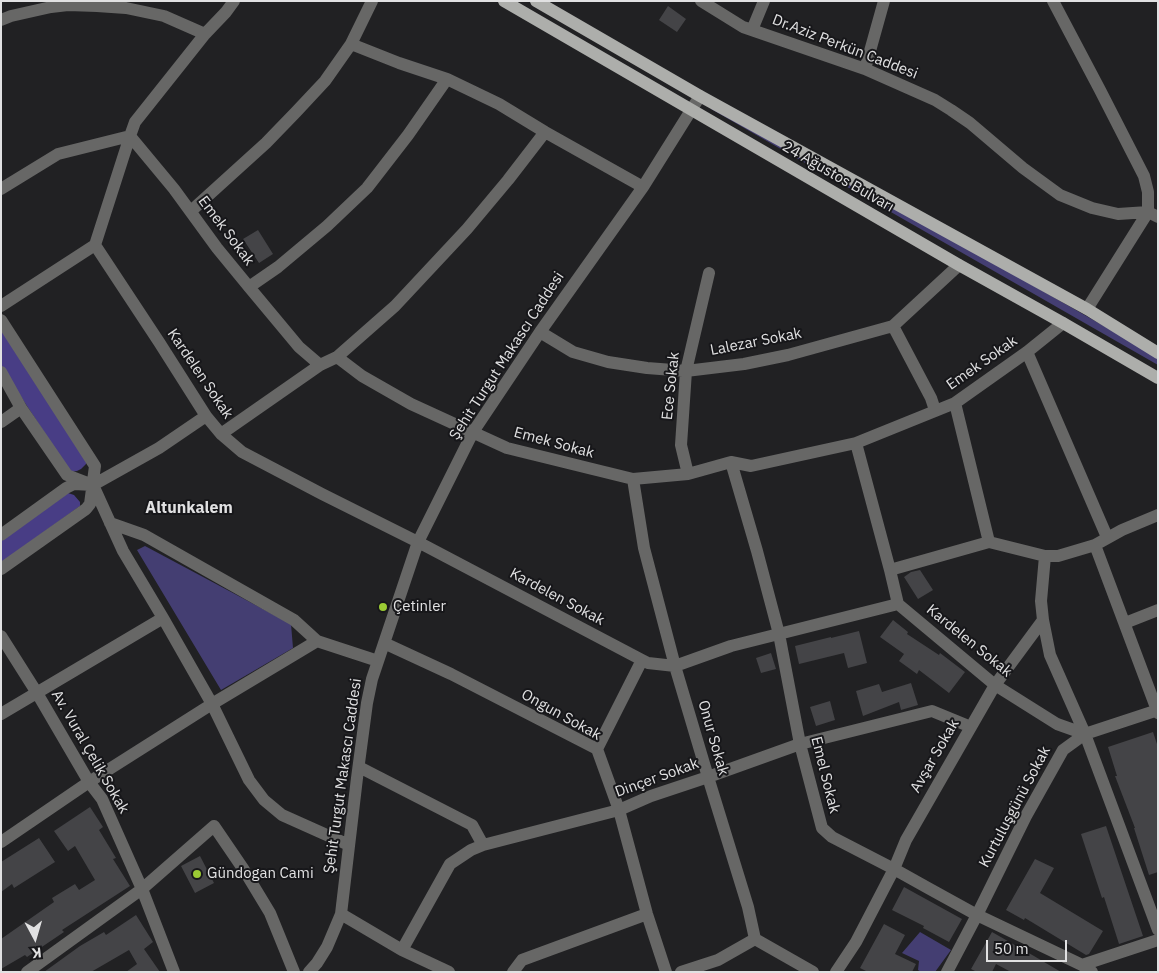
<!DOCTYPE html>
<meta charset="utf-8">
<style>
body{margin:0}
#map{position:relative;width:1159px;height:973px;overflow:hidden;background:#212123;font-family:"IBM Plex Sans",sans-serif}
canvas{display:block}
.frame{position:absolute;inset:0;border:2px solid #e1e1e2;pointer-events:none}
.north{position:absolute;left:10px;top:913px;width:50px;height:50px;-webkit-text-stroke:4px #17171a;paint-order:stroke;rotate:174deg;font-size:14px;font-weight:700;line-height:20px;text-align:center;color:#e1e1e2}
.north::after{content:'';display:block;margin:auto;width:18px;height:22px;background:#e1e1e2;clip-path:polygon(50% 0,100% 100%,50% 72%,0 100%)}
.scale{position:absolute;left:986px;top:940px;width:81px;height:22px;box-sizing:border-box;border:2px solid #e1e1e2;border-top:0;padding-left:6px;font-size:15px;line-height:18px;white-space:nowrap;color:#e1e1e2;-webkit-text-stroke:4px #17171a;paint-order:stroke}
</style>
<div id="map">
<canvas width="1159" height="973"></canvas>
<div class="frame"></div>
<div class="north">K</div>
<div class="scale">50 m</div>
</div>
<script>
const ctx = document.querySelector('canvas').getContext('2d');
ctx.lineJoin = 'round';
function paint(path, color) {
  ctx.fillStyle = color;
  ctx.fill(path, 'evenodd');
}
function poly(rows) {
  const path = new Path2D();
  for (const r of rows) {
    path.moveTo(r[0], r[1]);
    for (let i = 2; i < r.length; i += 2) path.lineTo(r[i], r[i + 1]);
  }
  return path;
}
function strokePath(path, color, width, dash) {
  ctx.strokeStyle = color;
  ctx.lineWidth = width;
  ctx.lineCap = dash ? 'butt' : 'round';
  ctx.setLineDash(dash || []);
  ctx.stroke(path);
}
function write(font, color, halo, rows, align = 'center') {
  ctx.font = font + ' "IBM Plex Sans",sans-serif';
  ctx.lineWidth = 4;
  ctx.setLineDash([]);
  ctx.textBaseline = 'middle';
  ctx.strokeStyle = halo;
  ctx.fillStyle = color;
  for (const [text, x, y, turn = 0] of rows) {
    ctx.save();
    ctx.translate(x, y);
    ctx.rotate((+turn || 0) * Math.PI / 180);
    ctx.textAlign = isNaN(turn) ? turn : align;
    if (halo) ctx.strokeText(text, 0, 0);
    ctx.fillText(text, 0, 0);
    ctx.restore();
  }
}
paint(poly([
 [714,103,1158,357,1158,365,711,109],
 [145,546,291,624,293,648,221,690,137,550],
 [920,932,951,950,935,972,921,972,918,970,919,961,902,953]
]), '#443e72');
paint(poly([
 [1,328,86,461,86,464,81,469,77,471,70,472,1,366],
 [68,493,74,495,80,502,80,506,1,563,1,541]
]), '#483d85');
paint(poly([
 [668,6,686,19,677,32,659,20],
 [258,230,273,254,259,263,243,239],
 [920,570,933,590,918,599,904,577,911,572],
 [893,620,908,632,907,634,939,655,940,653,965,672,949,693,919,670,917,674,899,661,904,654,880,637],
 [859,631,867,663,848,668,844,653,799,664,795,646,831,637,831,638],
 [771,653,776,669,761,673,756,658],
 [911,683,918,705,901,710,899,702,863,716,856,691,879,684,882,692],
 [830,701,835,720,816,726,810,707],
 [1153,732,1158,747,1158,872,1149,875,1134,828,1135,828,1115,776,1117,776,1108,747],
 [90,807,103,827,99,830,116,858,113,859,130,886,62,930,64,932,27,957,25,955,1,969,1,939,54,902,52,898,75,884,79,890,95,880,75,846,68,851,54,831],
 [1106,826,1143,936,1119,944,1104,897,1102,898,1081,834],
 [39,838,55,862,14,888,12,884,1,892,1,862],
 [200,856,214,883,195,893,181,866],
 [1035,859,1054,868,1040,893,1103,931,1089,954,1086,955,1025,918,1024,920,1006,910],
 [904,887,962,919,949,942,923,928,924,926,892,910],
 [136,915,153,942,144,949,160,972,126,972,137,964,129,950,91,972,44,972,80,946,104,932,106,935],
 [884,924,905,935,895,954,916,964,912,972,868,972,860,968],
 [992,932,1034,956,1061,972,1011,972,996,964,992,972,977,972,971,969]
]), '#444447');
strokePath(poly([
 [701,1,743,27,865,69,935,100,951,110,970,123,1023,168,1060,195,1092,208,1118,214,1148,212,1158,217],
 [1053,1,1100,90,1144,176,1148,192,1148,212,1087,309],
 [1,20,11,16,51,7,68,5,97,6,126,8,164,16,205,34],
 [752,30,764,1],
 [351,44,399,63,447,79,499,104,545,132,643,187],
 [865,69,884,1],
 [1,189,58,154,130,136,174,189,217,248,249,287,299,347,320,365,337,357,362,376,411,404,507,448,633,479,688,474,731,462,751,466,856,443,955,403,1027,352,1063,323],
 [191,211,266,143,296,112,325,81,351,44,372,1],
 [95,245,159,342,206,416,221,434,242,452,322,494,418,542,642,660,648,663,675,666,731,646,898,604,995,685,1057,724,1085,734],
 [249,287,278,267,327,226,367,188,408,135,447,79],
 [1,306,95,245,130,136,135,122,205,34,226,12,234,1],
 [1,320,95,466,90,504,86,509,1,569],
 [893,326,931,398,935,410],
 [540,332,573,352,608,362,647,368,686,371,744,364,788,355,893,326,959,265],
 [1027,352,1107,537],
 [337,357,395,306,467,229,508,180,545,132],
 [1,372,21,408,67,475,93,485,123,551,163,618,212,704,249,780,264,800,282,815,349,845],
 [955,403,989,542],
 [1,422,21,408],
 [221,434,320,365],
 [856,443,890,570,898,604],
 [731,462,757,551,779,634,800,744,822,828,832,837,894,869,928,888,977,915,1082,965,1092,972],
 [688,474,681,445,686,371,709,273],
 [633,479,644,548,675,666,708,777,748,907,755,939,813,972],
 [110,523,144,535,294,620,317,641,378,661],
 [1,535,66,488,74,484,93,485,159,448,206,416],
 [1095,545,1158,713],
 [890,570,989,542,1045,556,1058,556,1095,545,1122,530,1158,515],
 [1043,620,1050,655,1085,734,1158,930],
 [1125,623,1158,610],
 [1,636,37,693,89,782,102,799,142,889,174,972],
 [384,643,451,674,597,749,619,810,647,914,666,972],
 [1,714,163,618],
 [597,749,642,660],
 [359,767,472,825,483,845],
 [1,842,89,782,212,704,317,641],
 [341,914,402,950,449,972],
 [402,950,450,864,471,850,483,845,619,810,651,796,708,777,800,744,932,711,971,727],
 [1082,965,1158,940],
 [27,972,142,889,214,826,244,870,270,913,294,972],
 [309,972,317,963,327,947,341,914,357,778,367,703,372,679,418,542,473,432,540,332,643,187,700,96],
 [513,972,522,960,647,914],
 [681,972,718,960,755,939],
 [836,972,856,942,894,869,906,840,995,685,1043,620,1041,601,1045,556],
 [947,972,977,915,1026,816,1063,750,1085,734,1158,710]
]), '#676766', 12);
strokePath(poly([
 [504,1,959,265,1063,323,1158,378],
 [536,1,700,96,1087,309,1158,353]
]), '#adaeab', 12);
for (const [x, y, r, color] of [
 [383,607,5,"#9bcb34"],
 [197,874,5,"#9bcb34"]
]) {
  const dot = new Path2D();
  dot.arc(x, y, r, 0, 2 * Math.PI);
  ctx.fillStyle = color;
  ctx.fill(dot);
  strokePath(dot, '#17171a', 2);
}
write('15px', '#e1e1e2', '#17171a', [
 ["Dr.Aziz Perkün Caddesi",845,47,21],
 ["24 Ağustos Bulvarı",838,177,30],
 ["Emek Sokak",226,231,53],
 ["Lalezar Sokak",756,342,-11],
 ["Şehit Turgut Makascı Caddesi",507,356,-57],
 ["Emek Sokak",982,363,-35],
 ["Kardelen Sokak",200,374,56],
 ["Ece Sokak",671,386,-84],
 ["Emek Sokak",554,443,15],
 ["Kardelen Sokak",557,597,28],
 ["Kardelen Sokak",969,641,39],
 ["Ongun Sokak",561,715,29],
 ["Onur Sokak",713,738,74],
 ["Av. Vural Çelik Sokak",90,752,60],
 ["Avşar Sokak",935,756,-60],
 ["Emel Sokak",825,775,76],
 ["Şehit Turgut Makascı Caddesi",343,776,-82],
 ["Dinçer Sokak",657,778,-20],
 ["Kurtuluşgünü Sokak",1015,807,-62]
]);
write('15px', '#e1e1e2', '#17171a', [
 ["Çetinler",393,607],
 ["Gündogan Cami",207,874]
], 'left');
write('bold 16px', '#e1e1e2', '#17171a', [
 ["Altunkalem",189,508]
]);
</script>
